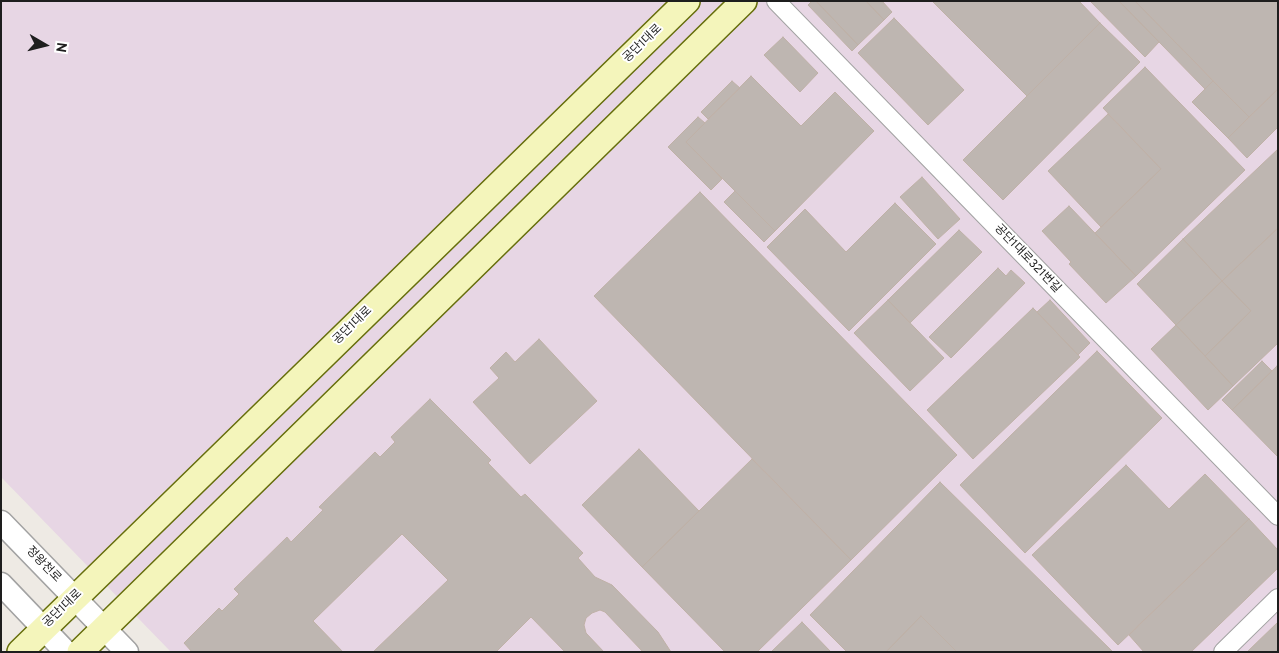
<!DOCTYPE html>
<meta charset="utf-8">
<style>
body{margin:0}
#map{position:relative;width:1279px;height:653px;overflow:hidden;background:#eeeae4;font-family:Overpass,sans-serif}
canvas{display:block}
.frame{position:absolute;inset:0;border:2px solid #1e1e1e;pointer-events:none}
.north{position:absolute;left:20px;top:20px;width:50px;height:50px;-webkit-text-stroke:4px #fff;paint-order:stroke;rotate:98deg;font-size:14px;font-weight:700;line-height:20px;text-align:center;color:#1e1e1e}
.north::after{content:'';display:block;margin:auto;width:18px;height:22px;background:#1e1e1e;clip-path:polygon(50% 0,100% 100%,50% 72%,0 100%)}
</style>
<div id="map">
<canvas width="1279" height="653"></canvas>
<div class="frame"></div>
<div class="north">N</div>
</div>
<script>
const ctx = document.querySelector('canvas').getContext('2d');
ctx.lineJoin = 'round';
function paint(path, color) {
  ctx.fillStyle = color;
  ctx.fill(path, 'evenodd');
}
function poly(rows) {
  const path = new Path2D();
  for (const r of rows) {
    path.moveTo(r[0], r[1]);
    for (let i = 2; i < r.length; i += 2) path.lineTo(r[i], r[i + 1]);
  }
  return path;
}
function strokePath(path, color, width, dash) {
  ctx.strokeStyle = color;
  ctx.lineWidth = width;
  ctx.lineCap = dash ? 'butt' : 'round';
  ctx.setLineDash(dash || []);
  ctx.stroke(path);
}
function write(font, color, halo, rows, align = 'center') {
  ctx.font = font + ' Overpass,"Noto Sans KR",sans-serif';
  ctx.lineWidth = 4;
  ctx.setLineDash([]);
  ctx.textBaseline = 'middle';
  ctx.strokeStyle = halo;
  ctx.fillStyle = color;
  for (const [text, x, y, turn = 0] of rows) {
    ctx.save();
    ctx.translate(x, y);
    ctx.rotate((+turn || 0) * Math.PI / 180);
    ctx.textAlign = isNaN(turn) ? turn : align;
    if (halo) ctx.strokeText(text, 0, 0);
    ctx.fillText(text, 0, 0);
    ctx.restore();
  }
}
paint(poly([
 [1,1,1278,1,1278,652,171,652,1,477]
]), '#e7d6e4');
const building = poly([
 [812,1,816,1,858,45,852,51,808,5,812,1],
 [818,1,866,1,884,20,858,45,817,2,818,1],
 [866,1,882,1,892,12,884,20,866,1],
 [932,1,1079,1,1100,23,1027,96,932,1],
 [1090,1,1119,1,1159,42,1145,57,1090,1],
 [1119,1,1135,1,1213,81,1205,89,1119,1],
 [1135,1,1278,1,1278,89,1249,117,1135,1],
 [894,18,964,90,928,125,858,53,894,18],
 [1100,23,1140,62,1003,200,963,160,1100,23],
 [783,37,818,73,800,92,764,55,783,37],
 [1145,67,1245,170,1136,276,1095,233,1161,169,1103,108,1145,67],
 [751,76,801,126,835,92,874,131,775,231,686,142,751,76],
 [732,81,740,88,708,119,701,112,732,81],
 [1213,81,1249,117,1228,138,1192,102,1213,81],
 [1278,89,1278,127,1247,158,1228,138,1278,89],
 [1108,114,1161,169,1101,227,1048,171,1108,114],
 [698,117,705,123,686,142,722,179,711,190,668,147,698,117],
 [1278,149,1278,228,1222,281,1183,239,1278,149],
 [922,177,960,219,938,239,900,197,922,177],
 [735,191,775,231,764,242,724,202,735,191],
 [700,192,957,455,851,560,594,296,700,192],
 [895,203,936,244,849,331,767,247,805,209,846,252,895,203],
 [1069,206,1136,276,1106,303,1069,264,1071,262,1042,231,1069,206],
 [1278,228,1278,343,1233,386,1205,356,1251,311,1222,281,1278,228],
 [959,230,982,252,910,323,888,300,959,230],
 [1183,239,1222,281,1176,325,1137,284,1183,239],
 [998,268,1006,276,1011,270,1025,283,951,358,929,337,998,268],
 [1222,281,1251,311,1205,356,1176,325,1222,281],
 [888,300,944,358,910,391,854,333,888,300],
 [1050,300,1090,343,1078,355,1037,312,1050,300],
 [1033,308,1080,357,973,459,927,410,1033,308],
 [1176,325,1233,386,1208,410,1151,349,1176,325],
 [539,339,597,401,530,464,473,402,499,378,490,368,506,352,515,362,539,339],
 [1097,351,1162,418,1025,553,960,485,1097,351],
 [1262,361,1272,371,1232,410,1222,400,1262,361],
 [1277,366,1278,367,1278,457,1232,410,1277,366],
 [430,399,491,460,488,463,521,497,525,494,583,553,578,558,595,577,612,585,658,632,671,652,643,652,605,612,600,610,592,613,586,618,584,625,586,633,604,652,565,652,531,617,496,652,373,652,448,580,402,534,313,621,343,652,192,652,184,643,219,608,222,611,239,594,234,589,287,537,291,542,323,510,319,507,375,452,380,457,395,442,391,437,430,399],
 [639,449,699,511,642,567,582,505,639,449],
 [752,459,851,560,757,652,725,652,642,567,752,459],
 [1126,465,1169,509,1205,474,1249,519,1118,645,1032,555,1126,465],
 [940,482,1113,652,957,652,921,616,886,652,847,652,810,615,940,482],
 [1249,519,1278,550,1278,568,1191,652,1144,652,1129,635,1249,519],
 [921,616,957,652,886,652,921,616],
 [802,622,831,652,771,652,802,622],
 [1278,622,1278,652,1247,652,1278,622]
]);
paint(building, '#beb6b1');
strokePath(building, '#bfb1a7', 1);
const minor = poly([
 [776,1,1278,516],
 [1223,652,1278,598]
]);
const tertiary = poly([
 [1,522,127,652],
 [1,584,66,652]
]);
const secondary = poly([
 [20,652,687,1],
 [80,652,744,1]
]);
strokePath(minor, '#a2a2a2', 20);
strokePath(tertiary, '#a2a2a2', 25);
strokePath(secondary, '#666e0b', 28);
strokePath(minor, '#fff', 18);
strokePath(tertiary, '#fff', 22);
strokePath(secondary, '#f4f5bb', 25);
write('12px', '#1e1e1e', '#fff', [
 ["공단1대로",643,44,-44],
 ["공단1대로321번길",1027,259,46],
 ["공단1대로",353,326,-44],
 ["정왕천로",43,565,46],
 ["공단1대로",63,609,-44]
]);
</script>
